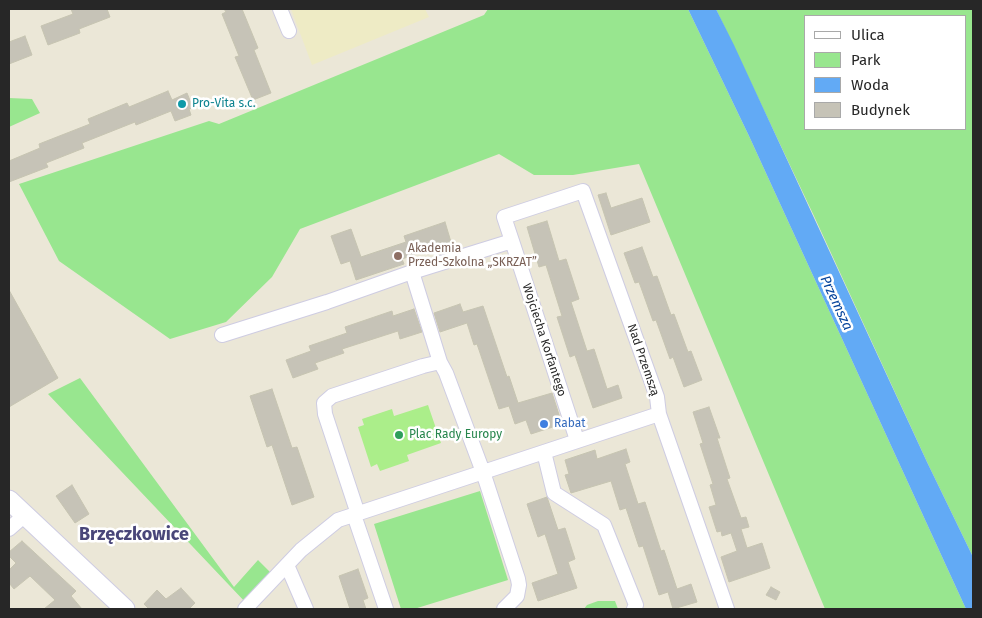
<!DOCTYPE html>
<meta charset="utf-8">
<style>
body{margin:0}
#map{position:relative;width:982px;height:618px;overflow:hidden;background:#ebe7d7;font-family:"Fira Sans",sans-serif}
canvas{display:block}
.frame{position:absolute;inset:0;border:10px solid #272727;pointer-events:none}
.legend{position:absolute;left:804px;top:15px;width:162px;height:115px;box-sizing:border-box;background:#fff;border:1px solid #a9a9a9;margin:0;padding:6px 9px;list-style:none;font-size:15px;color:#272727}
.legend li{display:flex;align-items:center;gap:10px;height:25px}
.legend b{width:25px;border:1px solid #a9a9a9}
</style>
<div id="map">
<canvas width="982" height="618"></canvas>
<div class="frame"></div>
<ul class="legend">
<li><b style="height:6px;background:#fff"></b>Ulica</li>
<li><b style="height:14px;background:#98e68f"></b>Park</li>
<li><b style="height:14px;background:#62aaf5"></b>Woda</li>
<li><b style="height:14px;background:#c6c3b7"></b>Budynek</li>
</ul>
</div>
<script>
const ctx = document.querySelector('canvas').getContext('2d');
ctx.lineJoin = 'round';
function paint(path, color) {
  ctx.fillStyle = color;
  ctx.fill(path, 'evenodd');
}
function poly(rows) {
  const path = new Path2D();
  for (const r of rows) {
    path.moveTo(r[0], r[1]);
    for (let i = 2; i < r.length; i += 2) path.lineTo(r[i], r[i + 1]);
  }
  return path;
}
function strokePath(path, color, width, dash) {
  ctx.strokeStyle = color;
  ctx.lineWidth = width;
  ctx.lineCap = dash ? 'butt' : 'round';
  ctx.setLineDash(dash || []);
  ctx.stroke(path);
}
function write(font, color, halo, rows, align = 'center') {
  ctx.font = font + ' "Fira Sans",sans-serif';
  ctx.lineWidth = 5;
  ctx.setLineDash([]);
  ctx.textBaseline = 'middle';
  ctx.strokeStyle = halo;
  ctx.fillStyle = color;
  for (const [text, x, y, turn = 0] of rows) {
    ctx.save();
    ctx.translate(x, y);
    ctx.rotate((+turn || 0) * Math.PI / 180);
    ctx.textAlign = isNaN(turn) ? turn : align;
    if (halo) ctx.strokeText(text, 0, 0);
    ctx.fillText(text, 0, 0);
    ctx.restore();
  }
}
paint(poly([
 [291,9,425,9,429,17,312,65]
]), '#eeebc5');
paint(poly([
 [488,9,688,9,749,136,966,609,825,609,639,164,573,175,534,175,499,154,300,229,272,277,226,322,170,339,59,261,19,184,209,121,219,124,484,15],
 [716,9,973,9,973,557,927,462,814,216],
 [806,16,966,16,966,129,806,129],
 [9,98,32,99,40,113,9,127],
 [80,378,234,587,258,560,271,573,247,604,48,394],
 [480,491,508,580,414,609,401,609,374,524],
 [598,601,615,601,618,609,584,609,587,605]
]), '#98e68f');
paint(poly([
 [428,405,441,443,407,455,409,461,380,471,377,464,371,467,358,427,364,425,362,419,392,409,394,416]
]), '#abee8a');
paint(poly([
 [688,9,716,9,734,45,927,462,973,557,973,609,966,609,749,136]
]), '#62aaf5');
const building = poly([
 [71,9,107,9,110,17,79,29,80,33,48,45,41,26,73,14,71,9],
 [224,9,242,9,258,48,254,50,271,93,253,100,235,57,239,56,222,14,226,12,224,9],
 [25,36,32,55,9,64,9,42,25,36],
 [168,91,172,100,187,93,193,108,189,109,191,115,175,121,171,111,136,125,135,122,82,143,84,148,46,163,48,167,9,182,9,161,40,148,39,144,90,124,88,119,127,103,129,107,168,91],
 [606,193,611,208,642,198,650,222,611,235,598,195,606,193],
 [547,221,559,261,566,259,579,299,571,302,587,351,594,349,607,389,618,385,622,398,593,408,575,355,570,357,557,317,562,316,546,265,539,267,527,227,547,221],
 [445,222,451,242,402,259,404,264,356,280,350,261,341,264,331,236,351,229,361,257,406,242,404,236,445,222],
 [642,247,653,277,657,276,671,315,674,314,688,352,691,351,702,380,684,387,673,357,670,359,656,320,653,321,639,282,635,283,624,253,642,247],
 [9,290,58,378,9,407,9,290],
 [460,304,463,312,483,306,507,377,509,376,518,403,552,393,562,424,531,434,526,420,515,424,509,406,499,409,477,344,474,345,467,323,440,332,434,313,460,304],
 [414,309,422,332,400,339,398,331,342,349,344,353,315,363,318,369,293,378,286,360,311,351,309,346,347,333,345,327,392,311,393,316,414,309],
 [272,389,292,448,297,447,314,497,292,505,272,445,267,447,250,396,272,389],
 [709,407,720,438,717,438,730,478,727,479,741,518,746,517,749,527,741,529,747,548,762,543,770,568,729,582,721,557,737,551,731,533,722,536,721,531,717,532,709,507,716,505,710,485,713,484,700,444,703,443,693,412,709,407],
 [626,449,630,462,625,464,638,504,645,502,661,551,664,550,677,589,691,584,697,602,673,609,668,592,659,595,643,546,639,547,626,508,620,510,611,481,571,493,565,475,569,474,565,460,595,450,597,459,626,449],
 [72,485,89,514,75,523,56,496,72,485],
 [547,497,558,530,565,528,575,559,568,562,577,588,538,601,532,583,558,574,545,534,538,537,527,504,547,497],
 [22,541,76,591,71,596,82,609,44,609,55,600,30,576,14,589,9,583,9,570,16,563,9,556,9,552,22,541],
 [358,569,368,598,363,600,366,609,350,609,339,576,358,569],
 [771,587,780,592,776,600,766,595,771,587],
 [181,588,195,603,189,609,149,609,144,604,157,590,166,599,181,588]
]);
paint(building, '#c6c3b7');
strokePath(building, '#c6c4b1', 1);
const street = poly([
 [280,9,289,31],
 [512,241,504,217,583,191,657,397,659,414,727,609],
 [412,272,512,241,577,440],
 [222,335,327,302,412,272,440,362],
 [544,452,554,493,604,525,636,605,634,609],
 [358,514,325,414,324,403,332,396,423,366,440,362,446,373,483,472,518,579,519,585,517,596,504,609],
 [354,515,386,609],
 [9,529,25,515],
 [287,565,306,609],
 [245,609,301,550,338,520,659,414]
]);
const secondary = poly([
 [9,500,125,609]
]);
strokePath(street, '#cecce2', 16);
strokePath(secondary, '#cecce2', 21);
strokePath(street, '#fff', 14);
strokePath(secondary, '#fff', 19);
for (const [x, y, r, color] of [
 [182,104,5,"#0f9aa8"],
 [398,256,5,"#8d6e63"],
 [544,424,5,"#3f7fe0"],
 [399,435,5,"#2e9e5b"]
]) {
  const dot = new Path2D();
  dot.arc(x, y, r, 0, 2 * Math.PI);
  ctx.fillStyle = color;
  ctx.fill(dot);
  strokePath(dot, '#fff', 2);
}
write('12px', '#0d838f', '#fff', [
 ["Pro-Vita s.c.",192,104]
], 'left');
write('12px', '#785e54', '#fff', [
 ["Akademia",408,249],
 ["Przed-Szkolna „SKRZAT”",408,263]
], 'left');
write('12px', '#272727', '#fff', [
 ["Wojciecha Korfantego",544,340,72],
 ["Nad Przemszą",643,360,71]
]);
write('12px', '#366cbe', '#fff', [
 ["Rabat",554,424]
], 'left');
write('12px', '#27864d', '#fff', [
 ["Plac Rady Europy",409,435]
], 'left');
write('italic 14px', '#06449c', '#fff', [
 ["Przemsza",836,303,65]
]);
write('bold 18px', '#494679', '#fff', [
 ["Brzęczkowice",134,535]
]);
</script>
